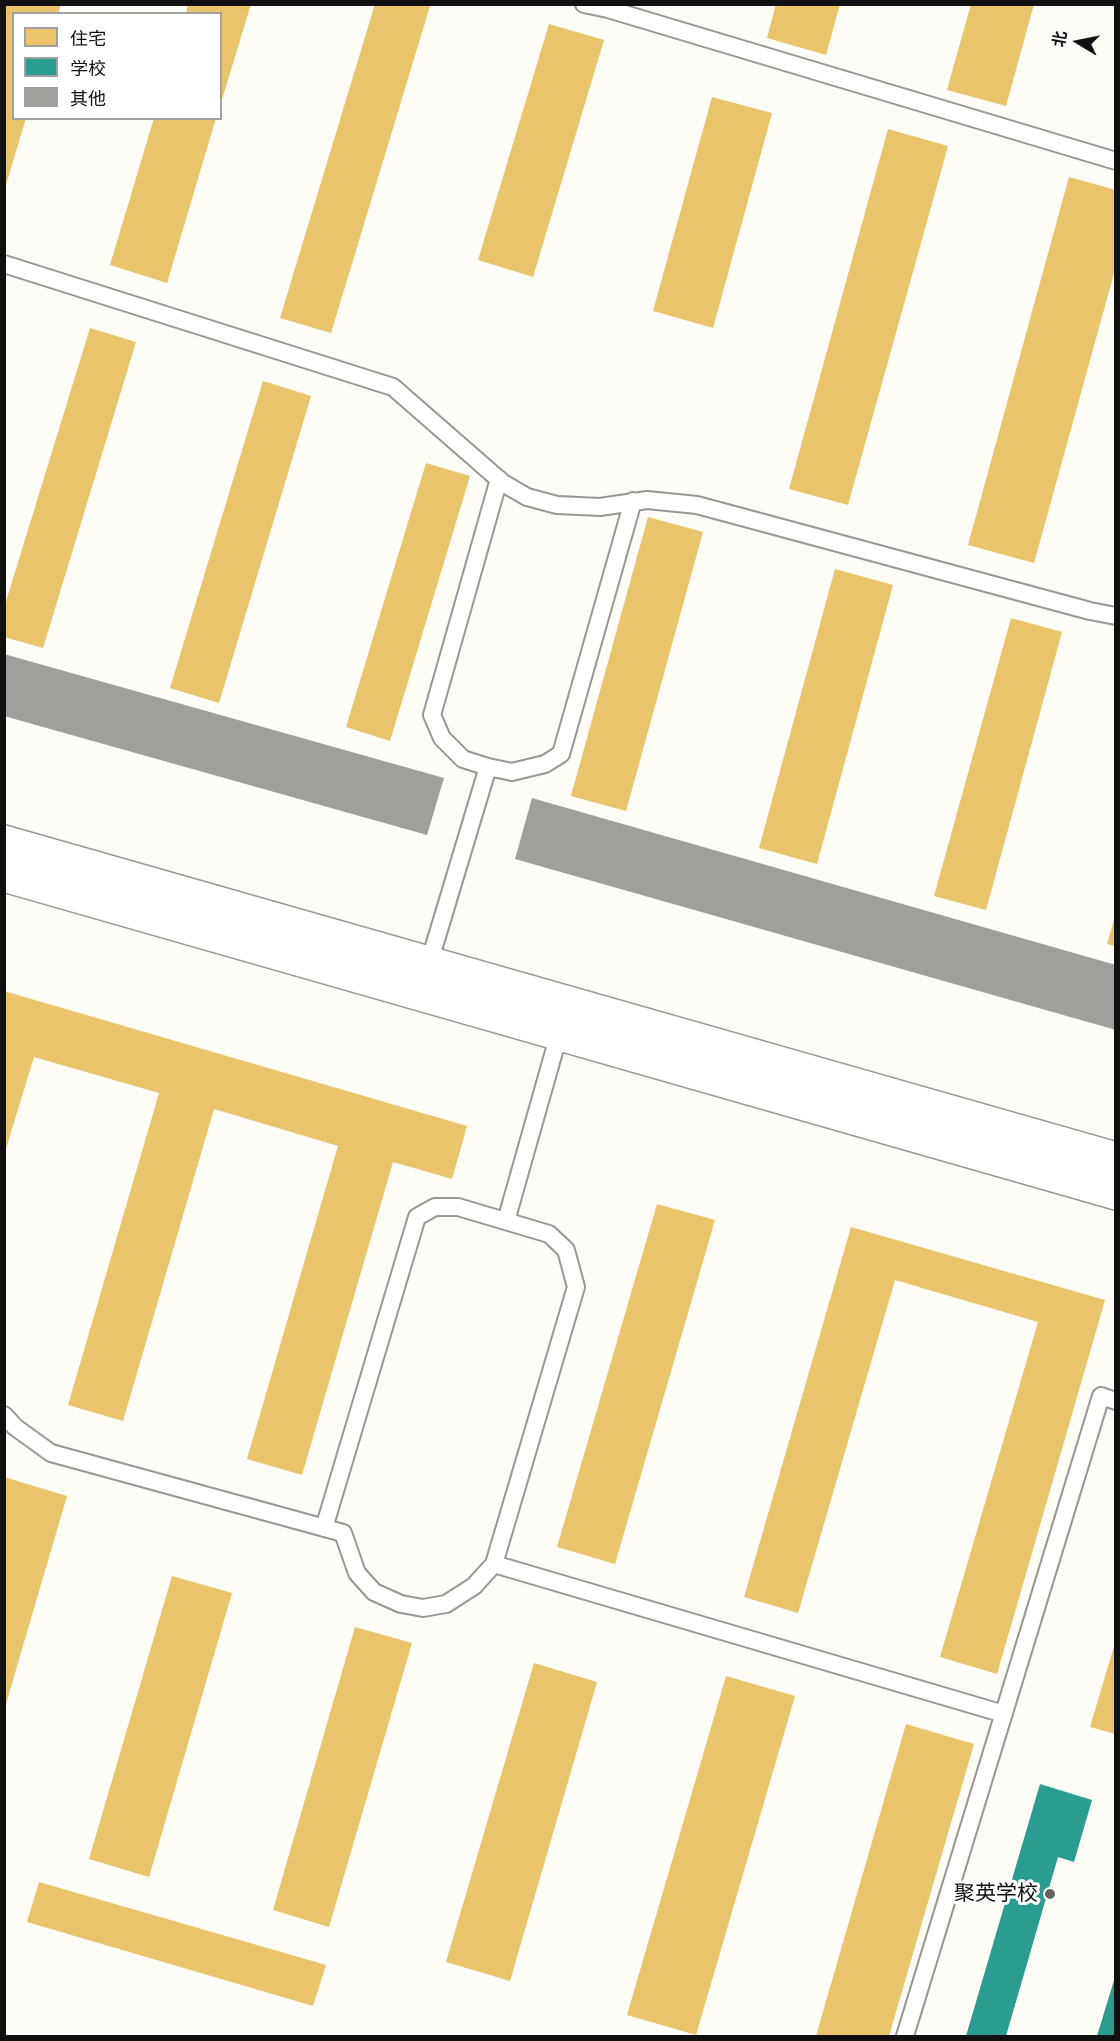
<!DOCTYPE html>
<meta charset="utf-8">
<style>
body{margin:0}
#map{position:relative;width:1120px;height:2041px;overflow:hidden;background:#fdfcf7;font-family:"Roboto Serif","Noto Sans SC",serif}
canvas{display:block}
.frame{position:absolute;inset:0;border:6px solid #111;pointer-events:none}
.legend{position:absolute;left:12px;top:12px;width:210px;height:108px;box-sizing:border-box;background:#fff;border:2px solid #a0a0a0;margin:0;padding:8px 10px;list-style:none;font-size:18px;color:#111}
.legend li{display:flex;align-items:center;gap:12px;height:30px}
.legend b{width:30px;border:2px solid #a0a0a0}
.north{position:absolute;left:1048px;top:12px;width:60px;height:60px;-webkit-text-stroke:4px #fff;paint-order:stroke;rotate:280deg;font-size:16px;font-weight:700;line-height:24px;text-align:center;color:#111}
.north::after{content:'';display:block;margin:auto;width:21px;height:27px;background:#111;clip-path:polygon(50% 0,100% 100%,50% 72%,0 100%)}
</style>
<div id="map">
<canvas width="1120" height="2041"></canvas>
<div class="frame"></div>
<ul class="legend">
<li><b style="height:16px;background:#e9c46a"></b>住宅</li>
<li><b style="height:16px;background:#2a9d8f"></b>学校</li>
<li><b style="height:16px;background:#a19f9c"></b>其他</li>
</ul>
<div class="north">北</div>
</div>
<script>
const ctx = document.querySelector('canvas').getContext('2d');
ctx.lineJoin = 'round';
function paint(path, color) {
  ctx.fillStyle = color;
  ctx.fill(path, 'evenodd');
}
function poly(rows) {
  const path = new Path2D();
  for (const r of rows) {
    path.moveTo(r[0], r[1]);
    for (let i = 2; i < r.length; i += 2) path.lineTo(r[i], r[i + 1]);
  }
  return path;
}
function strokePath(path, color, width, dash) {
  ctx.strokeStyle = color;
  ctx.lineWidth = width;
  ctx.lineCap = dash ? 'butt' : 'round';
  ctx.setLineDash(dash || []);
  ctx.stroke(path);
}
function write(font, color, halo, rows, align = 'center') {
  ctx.font = font + ' "Roboto Serif","Noto Sans SC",serif';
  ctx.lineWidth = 6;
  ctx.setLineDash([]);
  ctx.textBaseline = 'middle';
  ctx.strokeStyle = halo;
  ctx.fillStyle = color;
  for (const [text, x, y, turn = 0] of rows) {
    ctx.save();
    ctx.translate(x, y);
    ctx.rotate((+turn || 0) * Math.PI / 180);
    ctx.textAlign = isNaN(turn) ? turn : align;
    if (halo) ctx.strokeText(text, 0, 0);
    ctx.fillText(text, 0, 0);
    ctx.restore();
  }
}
paint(poly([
 [4,4,61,4,58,14,14,14,14,118,26,118,5,188],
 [188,4,251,4,221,103,220,14,186,14],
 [375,4,430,6,331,333,280,318],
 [776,4,840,4,826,55,767,38],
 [971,4,1034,4,1006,106,947,90],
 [549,24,604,40,533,277,478,260],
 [712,97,772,113,713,328,653,311],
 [154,118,216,118,167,283,110,265],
 [888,129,948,146,848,505,789,489],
 [1069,177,1116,190,1116,266,1034,563,968,545],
 [90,328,136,342,43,648,4,637,4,608],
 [263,381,311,396,219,703,170,688],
 [426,463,470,476,390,741,346,727],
 [648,517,703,532,626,811,571,796],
 [835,569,893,585,817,864,759,848],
 [1011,618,1062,632,986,910,934,896],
 [1115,916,1116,916,1116,946,1107,944],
 [4,991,467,1126,452,1179,393,1162,302,1475,247,1459,338,1146,214,1109,123,1421,68,1405,159,1093,34,1057,4,1155],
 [657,1204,715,1220,615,1564,557,1547],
 [851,1227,1105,1300,997,1674,940,1657,1038,1322,895,1280,798,1613,744,1597],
 [4,1477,67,1496,5,1707,4,1707],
 [172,1576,232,1593,149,1877,89,1859],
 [355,1627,412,1643,329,1927,273,1910],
 [1115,1643,1116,1643,1116,1734,1090,1727],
 [534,1663,597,1682,510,1981,446,1962],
 [726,1676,795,1696,696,2035,627,2015],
 [906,1724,974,1744,889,2036,816,2036],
 [39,1882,326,1965,313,2006,27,1922]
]), '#e9c46a');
paint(poly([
 [1040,1784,1092,1800,1074,1862,1058,1857,1006,2036,966,2036],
 [1115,1977,1116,2036,1097,2036]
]), '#2a9d8f');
paint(poly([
 [4,654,444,778,427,835,4,716],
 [532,798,1116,965,1116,1030,515,859]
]), '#a19f9c');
const service = poly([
 [584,4,608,9,1116,161],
 [4,264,393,387,503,483,527,497,557,505,600,507,647,500,697,505,1090,611,1116,616],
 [499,479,432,715,442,738,463,759,488,767,512,772,545,764,561,754,633,501],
 [429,963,488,767],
 [506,1221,559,1034],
 [4,1415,15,1427,51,1453,343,1533,357,1573,374,1592,401,1604,423,1608,446,1604,474,1586,494,1564,1004,1714],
 [324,1528,417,1217,435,1207,458,1207,549,1234,566,1250,576,1287,494,1564],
 [905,2036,1101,1396,1116,1401]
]);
const tertiary = poly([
 [4,842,1116,1159],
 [4,875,1116,1193]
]);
strokePath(service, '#979795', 20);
strokePath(tertiary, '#979795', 36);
strokePath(service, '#fffffe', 16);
strokePath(tertiary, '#fffffe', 33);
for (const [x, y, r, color] of [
 [1050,1894,6,"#646362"]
]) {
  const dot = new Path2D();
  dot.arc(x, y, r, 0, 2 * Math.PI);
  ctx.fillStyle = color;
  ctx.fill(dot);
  strokePath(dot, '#fff', 2);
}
write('21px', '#111', '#fff', [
 ["聚英学校",1038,1894]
], 'right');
</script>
